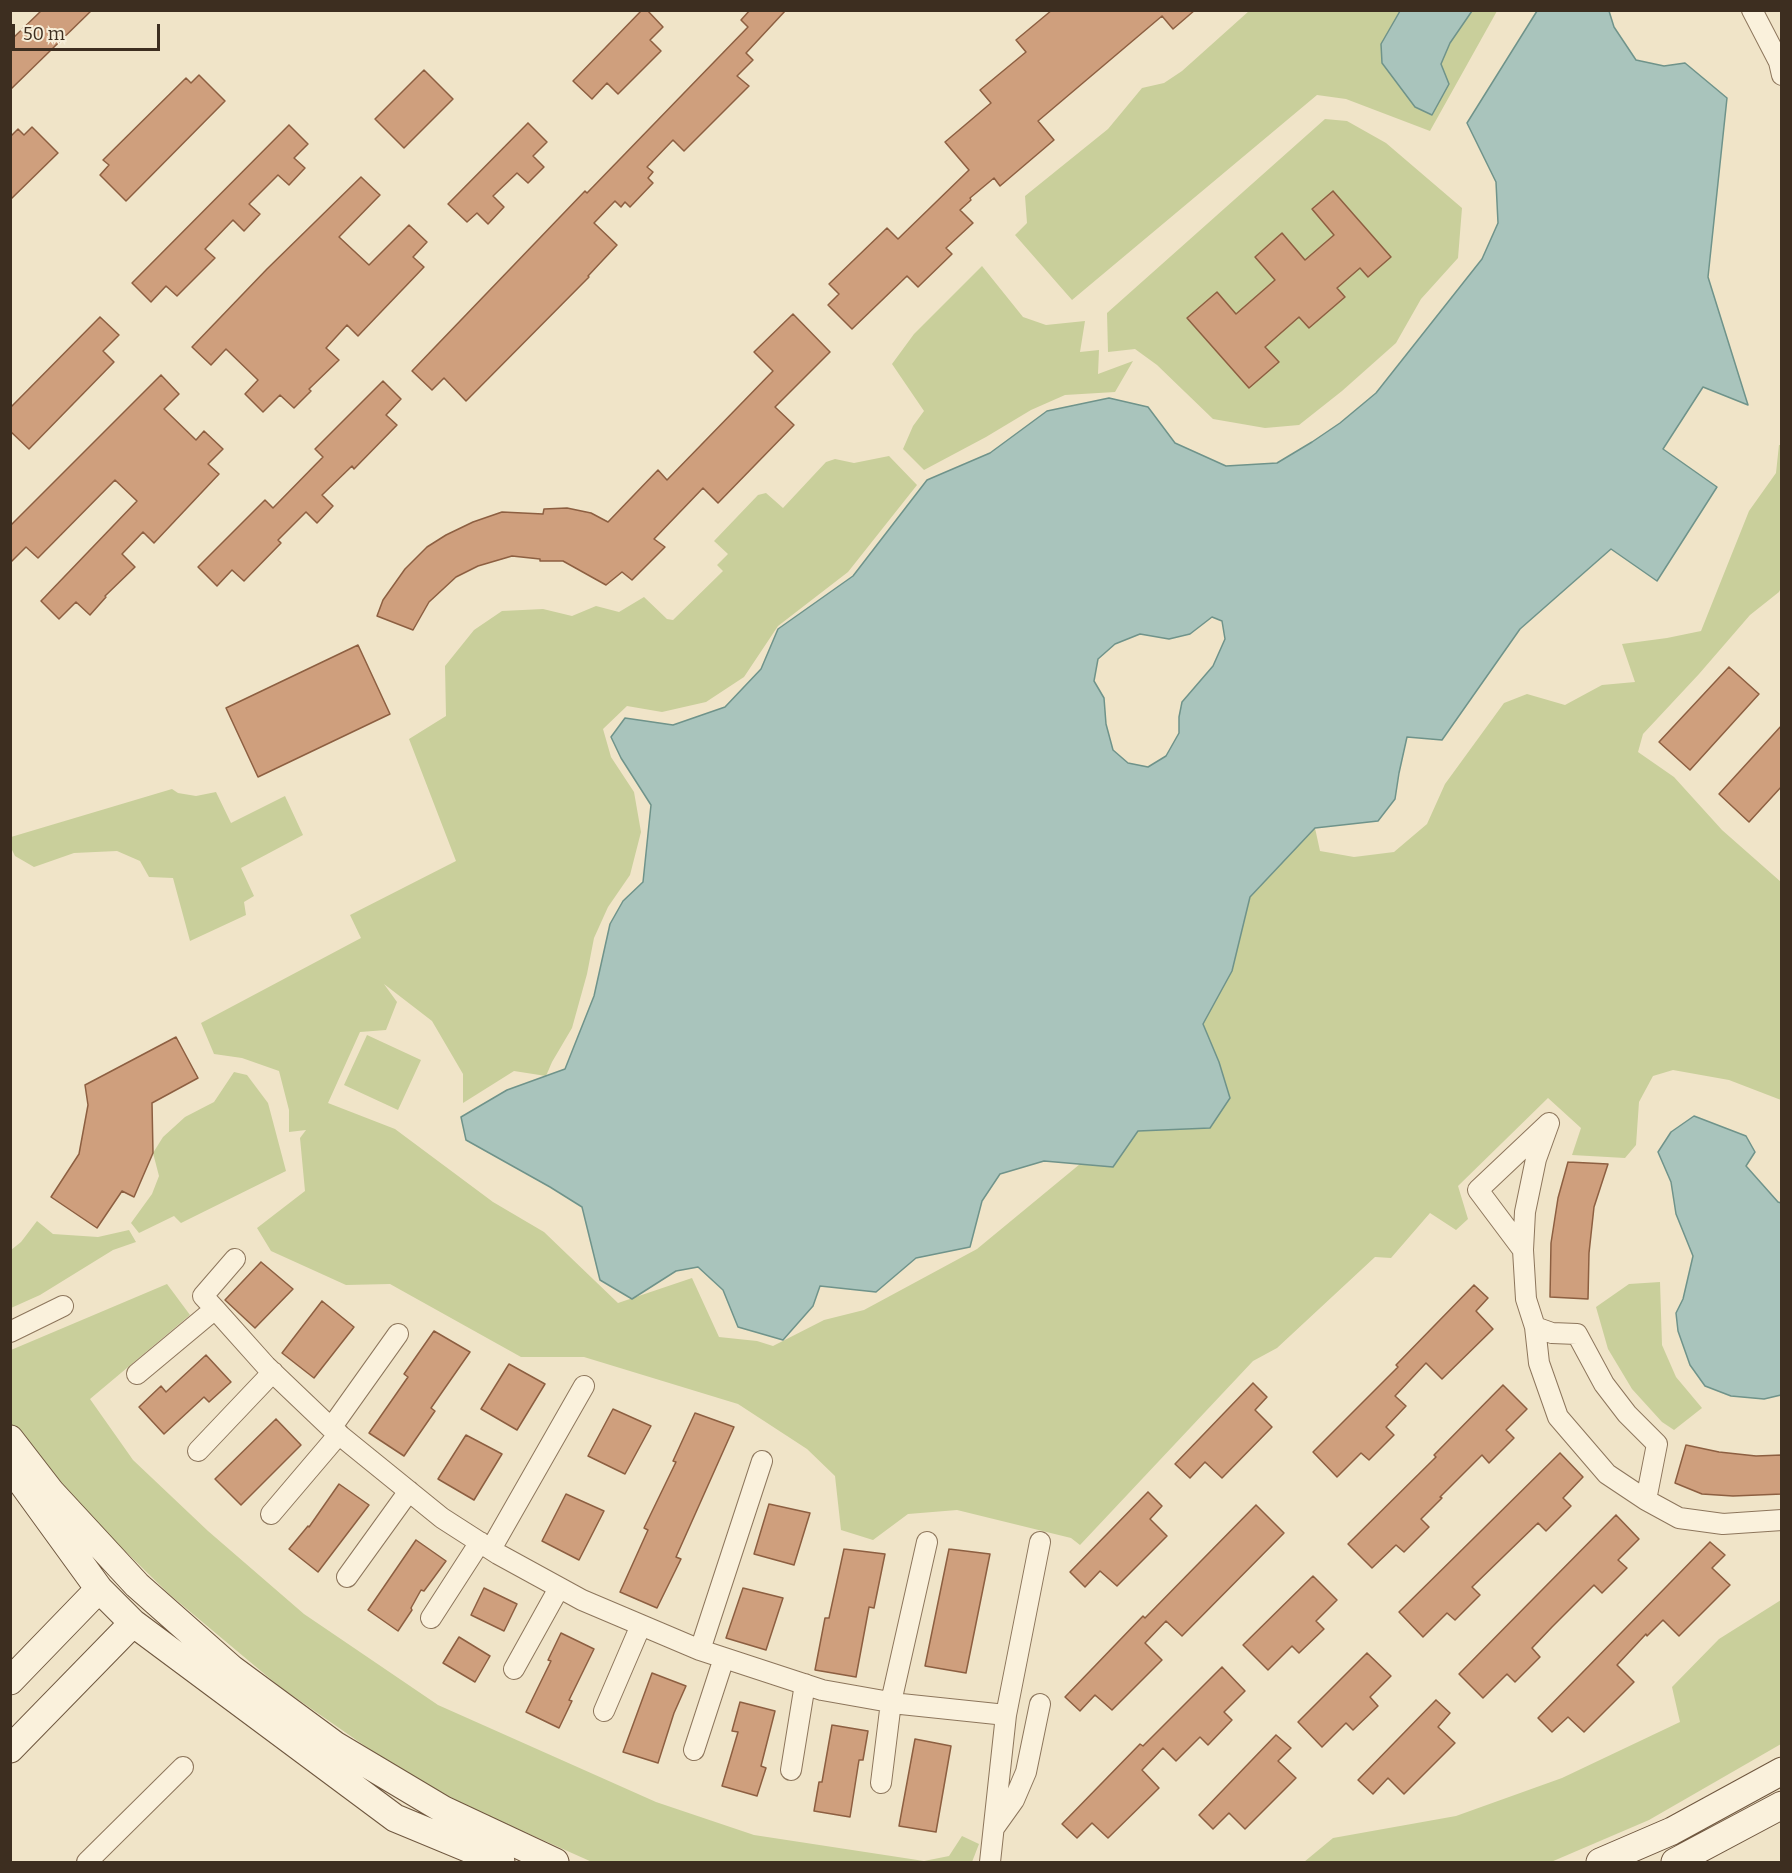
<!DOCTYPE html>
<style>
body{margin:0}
#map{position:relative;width:1792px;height:1873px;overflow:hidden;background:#f0e4c8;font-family:Bitter,serif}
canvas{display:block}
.frame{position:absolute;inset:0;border:12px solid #3d2e20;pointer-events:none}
.scale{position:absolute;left:12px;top:24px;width:148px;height:27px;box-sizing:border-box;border:3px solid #3d2e20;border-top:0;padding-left:8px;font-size:18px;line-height:21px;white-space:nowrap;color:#3d2e20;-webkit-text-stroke:4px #f7eed8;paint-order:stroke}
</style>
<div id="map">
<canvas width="1792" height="1873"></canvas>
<div class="frame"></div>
<div class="scale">50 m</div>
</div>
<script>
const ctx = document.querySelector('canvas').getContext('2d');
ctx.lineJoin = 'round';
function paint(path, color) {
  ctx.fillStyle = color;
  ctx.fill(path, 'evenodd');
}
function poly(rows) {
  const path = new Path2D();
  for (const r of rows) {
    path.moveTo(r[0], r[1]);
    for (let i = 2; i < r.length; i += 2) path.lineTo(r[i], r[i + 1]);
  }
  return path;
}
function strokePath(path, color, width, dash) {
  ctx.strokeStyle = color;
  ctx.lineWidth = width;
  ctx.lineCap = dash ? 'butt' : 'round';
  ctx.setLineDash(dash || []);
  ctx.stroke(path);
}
paint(poly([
 [1249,11,1497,11,1430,131,1346,99,1317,95,1072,300,1015,235,1027,223,1025,196,1108,129,1142,88,1164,83,1182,71],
 [1325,119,1347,121,1386,143,1462,208,1458,258,1421,299,1396,343,1342,391,1299,425,1265,428,1213,419,1157,365,1135,349,1108,352,1107,313],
 [982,266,1023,317,1046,325,1085,321,1080,352,1099,350,1098,374,1133,361,1115,392,1065,395,1031,410,986,437,924,470,903,449,913,426,924,411,892,364,914,334],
 [1779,445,1781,445,1781,588,1779,592,1750,615,1699,674,1643,734,1638,752,1674,777,1722,830,1781,882,1781,1100,1729,1080,1673,1070,1653,1076,1639,1102,1636,1145,1625,1158,1572,1155,1581,1128,1548,1098,1458,1186,1468,1219,1456,1230,1430,1213,1391,1258,1375,1257,1277,1348,1253,1361,1080,1545,1071,1538,957,1510,908,1514,873,1540,841,1530,835,1476,807,1449,738,1404,584,1357,521,1357,390,1284,346,1285,271,1251,257,1228,305,1191,300,1138,306,1130,289,1132,289,1110,279,1071,242,1058,214,1054,201,1023,361,938,350,915,456,861,409,739,446,716,445,666,474,630,502,611,543,609,572,616,596,606,619,612,644,597,667,619,673,620,723,571,717,565,728,554,714,541,758,495,766,493,783,508,826,462,835,459,854,463,889,456,917,485,848,572,778,626,744,677,706,702,662,712,627,706,603,729,611,757,634,792,641,832,630,875,608,907,594,938,587,974,572,1028,552,1062,546,1076,514,1071,463,1103,463,1074,432,1021,384,984,397,1002,386,1030,360,1032,328,1103,395,1129,493,1202,544,1232,618,1303,692,1278,719,1337,757,1341,773,1346,824,1320,864,1310,977,1249,1080,1164,1113,1167,1138,1131,1210,1128,1219,1062,1203,1024,1232,970,1250,897,1315,828,1320,851,1354,857,1394,852,1427,824,1445,784,1504,703,1527,694,1565,705,1602,685,1635,682,1622,644,1667,638,1701,631,1749,511,1776,473],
 [172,789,178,793,196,796,216,792,231,823,285,796,303,835,241,868,254,896,244,902,246,915,190,941,173,878,149,877,140,861,117,851,74,853,34,867,15,856,11,848,11,837],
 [367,1035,421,1060,398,1110,344,1085],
 [234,1072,247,1075,268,1103,286,1171,181,1223,174,1216,139,1233,131,1223,152,1194,159,1176,153,1153,163,1137,185,1117,214,1102],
 [37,1221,53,1234,98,1237,129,1230,136,1242,113,1250,40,1295,11,1308,11,1250,21,1242],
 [1660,1282,1662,1345,1676,1377,1702,1408,1674,1430,1662,1422,1632,1389,1608,1349,1596,1307,1629,1284],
 [167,1284,190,1315,90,1399,133,1460,208,1531,304,1614,438,1705,656,1802,754,1835,924,1861,949,1856,962,1836,979,1844,972,1862,592,1862,424,1787,280,1687,169,1594,71,1498,39,1455,11,1425,11,1350],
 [1781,1600,1781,1744,1649,1820,1551,1862,1304,1862,1333,1838,1456,1816,1562,1778,1680,1722,1672,1687,1719,1639]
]), '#c9cf9b');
const water = poly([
 [1400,11,1472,11,1450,43,1441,64,1449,84,1432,115,1415,107,1382,63,1381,44,1400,11],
 [1537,11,1609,11,1614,27,1636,60,1664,66,1685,63,1727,98,1708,277,1748,405,1703,387,1663,449,1717,487,1657,581,1611,549,1520,629,1442,740,1407,737,1399,773,1395,799,1378,821,1315,828,1250,897,1232,971,1203,1024,1219,1062,1230,1098,1210,1128,1138,1131,1113,1167,1044,1161,1000,1174,982,1201,970,1247,916,1258,876,1292,820,1286,813,1306,783,1340,738,1327,723,1290,698,1267,676,1271,632,1299,600,1280,582,1207,550,1187,466,1140,461,1117,507,1090,565,1069,594,996,610,924,623,901,643,882,651,805,621,758,611,737,625,718,673,725,725,707,761,669,778,629,853,576,927,480,990,453,1047,411,1109,398,1148,407,1175,443,1226,466,1277,463,1312,442,1340,423,1376,393,1482,259,1498,223,1496,182,1467,123,1537,11],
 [1212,617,1222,621,1225,639,1213,666,1182,702,1179,717,1179,733,1166,756,1148,767,1128,763,1113,750,1106,724,1104,698,1094,681,1098,659,1115,644,1140,634,1169,639,1190,634,1212,617],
 [1694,1116,1746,1136,1755,1152,1746,1166,1778,1202,1781,1203,1781,1395,1764,1399,1731,1396,1705,1386,1690,1365,1678,1331,1676,1313,1683,1299,1693,1256,1676,1214,1671,1182,1658,1152,1671,1132,1694,1116]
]);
paint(water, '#a9c4bc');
strokePath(water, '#6f938a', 1.5);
const building = poly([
 [42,10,92,10,10,90,10,41,42,10],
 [642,10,647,10,663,27,650,40,661,51,618,94,607,83,592,99,573,81,642,10],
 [750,10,786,10,746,53,753,60,737,76,749,86,684,151,673,140,647,167,653,172,648,178,653,183,630,207,625,202,621,207,615,201,594,223,617,245,588,276,589,277,466,401,444,378,432,390,412,371,585,191,587,193,748,27,741,20,750,10],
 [1052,10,1195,10,1173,29,1162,16,1038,121,1054,140,1000,186,994,178,970,198,971,200,960,210,973,223,946,248,952,254,918,287,907,276,852,329,828,305,839,294,829,284,887,228,898,239,969,170,945,142,991,103,980,90,1026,52,1016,40,1052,10],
 [424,70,453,99,404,148,375,119,424,70],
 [199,75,225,101,126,201,100,175,109,165,103,160,186,78,191,83,199,75],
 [528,123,547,142,533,156,544,167,528,183,517,173,493,196,504,207,488,224,477,213,467,222,448,204,528,123],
 [289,125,308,144,294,158,305,168,289,185,278,175,249,204,260,214,244,231,233,220,205,249,215,258,177,296,166,286,151,302,132,283,289,125],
 [32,127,58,153,10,200,10,137,18,129,24,135,32,127],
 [361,177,380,195,339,237,369,265,409,225,427,242,413,257,424,267,358,336,347,325,326,348,339,360,309,389,311,391,294,408,280,395,263,412,245,394,258,380,226,349,211,365,192,347,267,269,361,177],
 [1333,191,1391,257,1368,277,1360,268,1337,288,1345,297,1309,328,1299,317,1265,347,1279,362,1249,388,1187,318,1217,292,1236,314,1275,280,1255,257,1282,233,1305,260,1334,235,1312,209,1333,191],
 [793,314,830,352,775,407,794,425,718,503,703,488,654,539,665,547,632,580,622,572,606,585,563,561,540,561,540,559,512,556,478,566,456,577,429,602,413,630,377,616,383,600,405,569,427,547,446,535,473,522,502,512,543,514,544,509,567,508,591,513,608,522,658,470,667,480,773,371,754,352,793,314],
 [100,317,119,335,103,351,114,362,29,449,10,431,10,408,100,317],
 [161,375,179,394,164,409,196,440,204,431,223,449,208,464,219,474,154,543,143,532,122,554,135,567,105,596,106,597,90,615,76,602,59,619,41,601,137,501,115,480,38,558,26,547,10,563,10,526,161,375],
 [383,381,401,399,386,415,397,425,354,469,352,466,322,495,333,506,317,523,306,512,278,540,281,543,244,581,232,570,217,586,198,567,265,500,273,508,323,457,315,449,383,381],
 [358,645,390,714,258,777,226,708,358,645],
 [1729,667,1759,694,1690,770,1659,742,1729,667],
 [1782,725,1782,786,1749,822,1719,794,1782,725],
 [176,1037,198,1078,152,1103,153,1153,134,1197,122,1191,97,1228,51,1197,79,1154,88,1105,85,1085,176,1037],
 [1568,1162,1608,1164,1594,1207,1589,1253,1588,1299,1550,1297,1551,1243,1558,1198,1568,1162],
 [261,1262,293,1289,255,1328,225,1300,261,1262],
 [1474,1285,1488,1298,1476,1311,1493,1329,1442,1379,1426,1363,1395,1396,1406,1406,1386,1427,1394,1435,1369,1460,1361,1453,1337,1477,1313,1452,1398,1367,1396,1365,1474,1285],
 [322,1301,354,1327,314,1378,282,1353,322,1301],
 [434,1331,470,1352,431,1408,435,1411,404,1456,369,1433,408,1377,404,1374,434,1331],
 [206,1355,231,1382,209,1402,204,1397,164,1434,139,1407,161,1386,166,1392,206,1355],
 [509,1364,545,1384,517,1430,481,1409,509,1364],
 [1253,1383,1267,1397,1255,1410,1272,1427,1222,1478,1205,1462,1190,1478,1175,1464,1253,1383],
 [1503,1385,1527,1409,1506,1430,1514,1438,1489,1463,1482,1455,1440,1497,1442,1498,1421,1519,1429,1527,1404,1552,1396,1545,1372,1568,1348,1544,1436,1457,1434,1455,1503,1385],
 [613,1409,651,1426,625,1474,588,1456,613,1409],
 [695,1413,734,1427,676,1557,681,1559,657,1608,620,1592,648,1530,644,1528,676,1462,673,1461,695,1413],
 [276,1419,301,1445,241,1505,215,1479,276,1419],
 [466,1435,502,1454,474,1500,438,1479,466,1435],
 [1686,1445,1719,1452,1756,1456,1782,1455,1782,1494,1733,1496,1702,1494,1675,1483,1686,1445],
 [1560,1453,1583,1477,1563,1498,1571,1506,1546,1531,1538,1523,1472,1587,1480,1595,1455,1620,1447,1613,1423,1637,1399,1612,1560,1453],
 [339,1484,369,1505,318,1572,289,1549,308,1526,309,1527,339,1484],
 [1148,1492,1162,1506,1150,1519,1167,1536,1117,1586,1100,1571,1085,1587,1070,1572,1148,1492],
 [566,1494,604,1511,579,1560,542,1541,566,1494],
 [769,1504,810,1513,794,1565,754,1554,769,1504],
 [1256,1505,1284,1533,1182,1636,1166,1621,1145,1643,1162,1660,1112,1710,1095,1695,1080,1711,1065,1697,1143,1616,1145,1618,1256,1505],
 [1616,1515,1639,1539,1618,1560,1627,1568,1602,1593,1594,1585,1552,1627,1532,1648,1540,1657,1515,1682,1507,1674,1483,1698,1459,1674,1616,1515],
 [416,1540,446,1561,424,1591,421,1590,411,1608,412,1610,398,1631,368,1610,416,1540],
 [1710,1542,1725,1555,1712,1568,1730,1585,1679,1636,1663,1620,1647,1636,1646,1634,1617,1665,1634,1682,1584,1732,1568,1717,1552,1732,1538,1718,1710,1542],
 [844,1549,885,1554,874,1608,869,1607,856,1677,815,1670,825,1618,829,1618,844,1549],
 [949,1549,990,1554,966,1673,925,1666,949,1549],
 [1313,1576,1337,1600,1316,1621,1324,1629,1299,1653,1292,1646,1268,1670,1243,1645,1313,1576],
 [484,1588,517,1604,504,1631,471,1615,484,1588],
 [743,1588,783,1598,766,1650,726,1638,743,1588],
 [561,1633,594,1649,569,1700,572,1701,559,1728,526,1712,551,1661,548,1660,561,1633],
 [459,1637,490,1656,475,1682,443,1663,459,1637],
 [1367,1653,1391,1676,1370,1697,1378,1706,1353,1730,1346,1723,1322,1747,1298,1722,1367,1653],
 [1222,1667,1245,1691,1224,1712,1232,1720,1208,1745,1200,1737,1176,1761,1163,1748,1142,1770,1159,1788,1108,1838,1092,1823,1077,1838,1062,1824,1140,1744,1143,1746,1222,1667],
 [652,1673,686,1686,674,1713,658,1763,623,1752,652,1673],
 [1436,1700,1450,1713,1438,1727,1455,1743,1404,1794,1388,1778,1373,1794,1358,1780,1436,1700],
 [740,1702,775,1711,761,1766,766,1768,757,1796,722,1786,738,1732,732,1731,740,1702],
 [832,1725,868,1731,863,1760,859,1760,850,1817,814,1811,819,1782,822,1782,832,1725],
 [1276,1735,1291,1748,1278,1761,1296,1778,1245,1829,1229,1813,1213,1829,1199,1815,1276,1735],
 [915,1739,951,1746,936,1832,899,1826,915,1739]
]);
paint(building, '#cf9f7d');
strokePath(building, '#8d5f41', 1.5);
const street = poly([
 [1752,10,1779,62,1782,75],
 [1523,1250,1478,1190,1549,1123,1536,1159,1525,1212,1523,1250,1526,1299,1535,1327,1552,1333,1577,1334,1604,1384,1627,1414,1657,1444,1646,1500,1679,1518,1723,1524,1782,1520],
 [235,1259,203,1296,215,1309,266,1366,331,1428,442,1518,498,1554,582,1600,700,1650,822,1690,901,1704,1006,1715],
 [1535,1327,1539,1363,1558,1417,1607,1474,1646,1500],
 [10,1332,63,1306],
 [137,1374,215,1309],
 [331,1428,398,1334],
 [198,1451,273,1372],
 [271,1514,339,1434],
 [491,1549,584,1386],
 [347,1577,409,1491],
 [431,1618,480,1542],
 [700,1650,762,1461],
 [514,1669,559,1588],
 [604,1711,641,1625],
 [694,1750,724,1658],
 [791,1770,805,1684],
 [881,1783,891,1702,927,1542],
 [994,1828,1014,1800,1026,1772,1040,1704],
 [87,1862,183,1767],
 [990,1862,1006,1715,1040,1542]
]);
const secondary = poly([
 [10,1439,51,1492,137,1585,232,1669,335,1745,444,1810,555,1862],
 [17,1476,99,1589,133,1623,395,1818,501,1862],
 [10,1681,99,1589],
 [10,1749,133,1623],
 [1600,1862,1672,1831,1782,1771],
 [1675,1862,1782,1805]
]);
strokePath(street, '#8d765c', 22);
strokePath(secondary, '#6f573f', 29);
strokePath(street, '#faf1dc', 20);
strokePath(secondary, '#faf1dc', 27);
</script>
